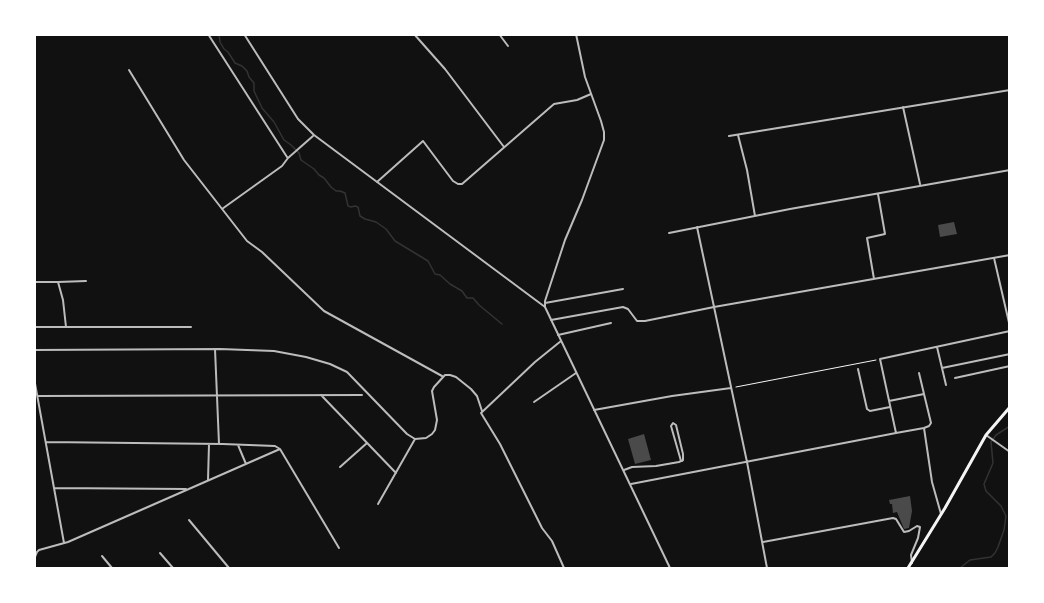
<!DOCTYPE html>
<style>
body{margin:0}
#map{position:relative;width:1044px;height:603px;overflow:hidden;background:#111;font-family:"Alegreya Sans",sans-serif}
canvas{display:block}
.frame{position:absolute;inset:0;border:36px solid #fff;pointer-events:none}
</style>
<div id="map">
<canvas width="1044" height="603"></canvas>
<div class="frame"></div>
</div>
<script>
const ctx = document.querySelector('canvas').getContext('2d');
ctx.lineJoin = 'round';
function poly(rows) {
  const path = new Path2D();
  for (const r of rows) {
    path.moveTo(r[0], r[1]);
    for (let i = 2; i < r.length; i += 2) path.lineTo(r[i], r[i + 1]);
  }
  return path;
}
function strokePath(path, color, width, dash) {
  ctx.strokeStyle = color;
  ctx.lineWidth = width;
  ctx.lineCap = dash ? 'butt' : 'round';
  ctx.setLineDash(dash || []);
  ctx.stroke(path);
}
function paint(path, color) {
  ctx.fillStyle = color;
  ctx.fill(path, 'evenodd');
}
strokePath(poly([
 [219,34,220,42,224,49,228,52,235,63,242,66,247,71,249,77,254,83,254,91,262,108,274,122,284,140,291,145,299,153,301,160,314,169,319,175,324,178,331,187,336,191,340,191,345,193,348,206,351,207,355,206,358,207,360,216,365,219,376,222,386,229,395,241,428,261,435,274,440,275,450,284,462,291,467,298,473,298,479,305,502,324],
 [960,568,970,560,991,557,995,553,998,547,1004,530,1006,516,1001,506,986,491,984,484,993,463,991,442,996,435,1010,426]
]), '#333', 1.5);
paint(poly([
 [954,222,957,234,940,237,938,225],
 [644,434,651,460,635,464,628,439],
 [910,496,912,511,909,528,904,529,897,512,893,513,892,504,890,504,889,500]
]), '#4a4a4a');
strokePath(poly([
 [736,387,876,360]
]), '#f5f5f5', 1);
strokePath(poly([
 [208,34,287,157,288,158,313,136],
 [244,34,298,119,314,135,545,307],
 [414,34,445,69,504,147],
 [499,34,508,46],
 [129,70,184,160,247,241,262,252,324,311,442,376],
 [903,107,920,184],
 [738,135,747,170,755,216],
 [729,136,1010,90],
 [377,182,423,141,453,181,458,184,462,184,554,104,577,100,591,94],
 [222,209,282,166,288,158],
 [697,227,747,462,767,568],
 [669,233,790,209,1010,170],
 [994,258,1010,327],
 [874,279,867,238,885,234,878,194],
 [34,282,58,282,63,300,66,327],
 [58,282,86,281],
 [545,303,623,289],
 [551,320,623,307,628,309,637,321,645,321,714,307,1010,255],
 [34,327,191,327],
 [558,335,611,323],
 [561,341,535,362,481,413,500,444,542,528,552,541,564,568],
 [937,347,946,385],
 [215,349,219,444],
 [34,350,220,349,274,351,306,357,330,364,347,372,407,434,415,439,426,438,432,434,435,430,437,420,432,391,434,387,445,375,450,375,456,377,471,389,477,396,482,411],
 [942,368,1010,354],
 [858,369,867,409,870,411,890,407],
 [919,373,924,394],
 [34,378,64,543],
 [955,378,1010,366],
 [321,395,396,473],
 [38,396,362,395],
 [889,401,924,394,931,423,929,426,924,428],
 [534,402,576,373],
 [594,410,672,396,731,388],
 [986,435,1010,452],
 [238,445,246,464],
 [280,449,339,548],
 [340,467,367,443],
 [624,470,632,467,656,466,679,462,681,461,682,461,683,460,683,454,676,425,673,423,671,426,681,461],
 [208,480,209,444],
 [631,484,896,433],
 [54,488,186,489],
 [378,504,415,439],
 [941,514,932,482,924,428,896,433,880,359,1010,331],
 [189,520,229,568],
 [763,542,893,518,896,519,904,532,909,531,917,526,920,527,918,538,911,555,912,563],
 [160,553,173,568],
 [102,556,112,568],
 [34,559,37,552,39,550,68,542,280,449,275,446,223,444,46,442]
]), '#bcbcbc', 2);
strokePath(poly([
 [576,34,585,77,601,121,604,132,604,140,582,200,565,240,545,301,545,307,670,568]
]), '#bcbcbc', 2);
strokePath(poly([
 [908,568,945,508,986,435,1010,407]
]), '#f5f5f5', 3);
</script>
